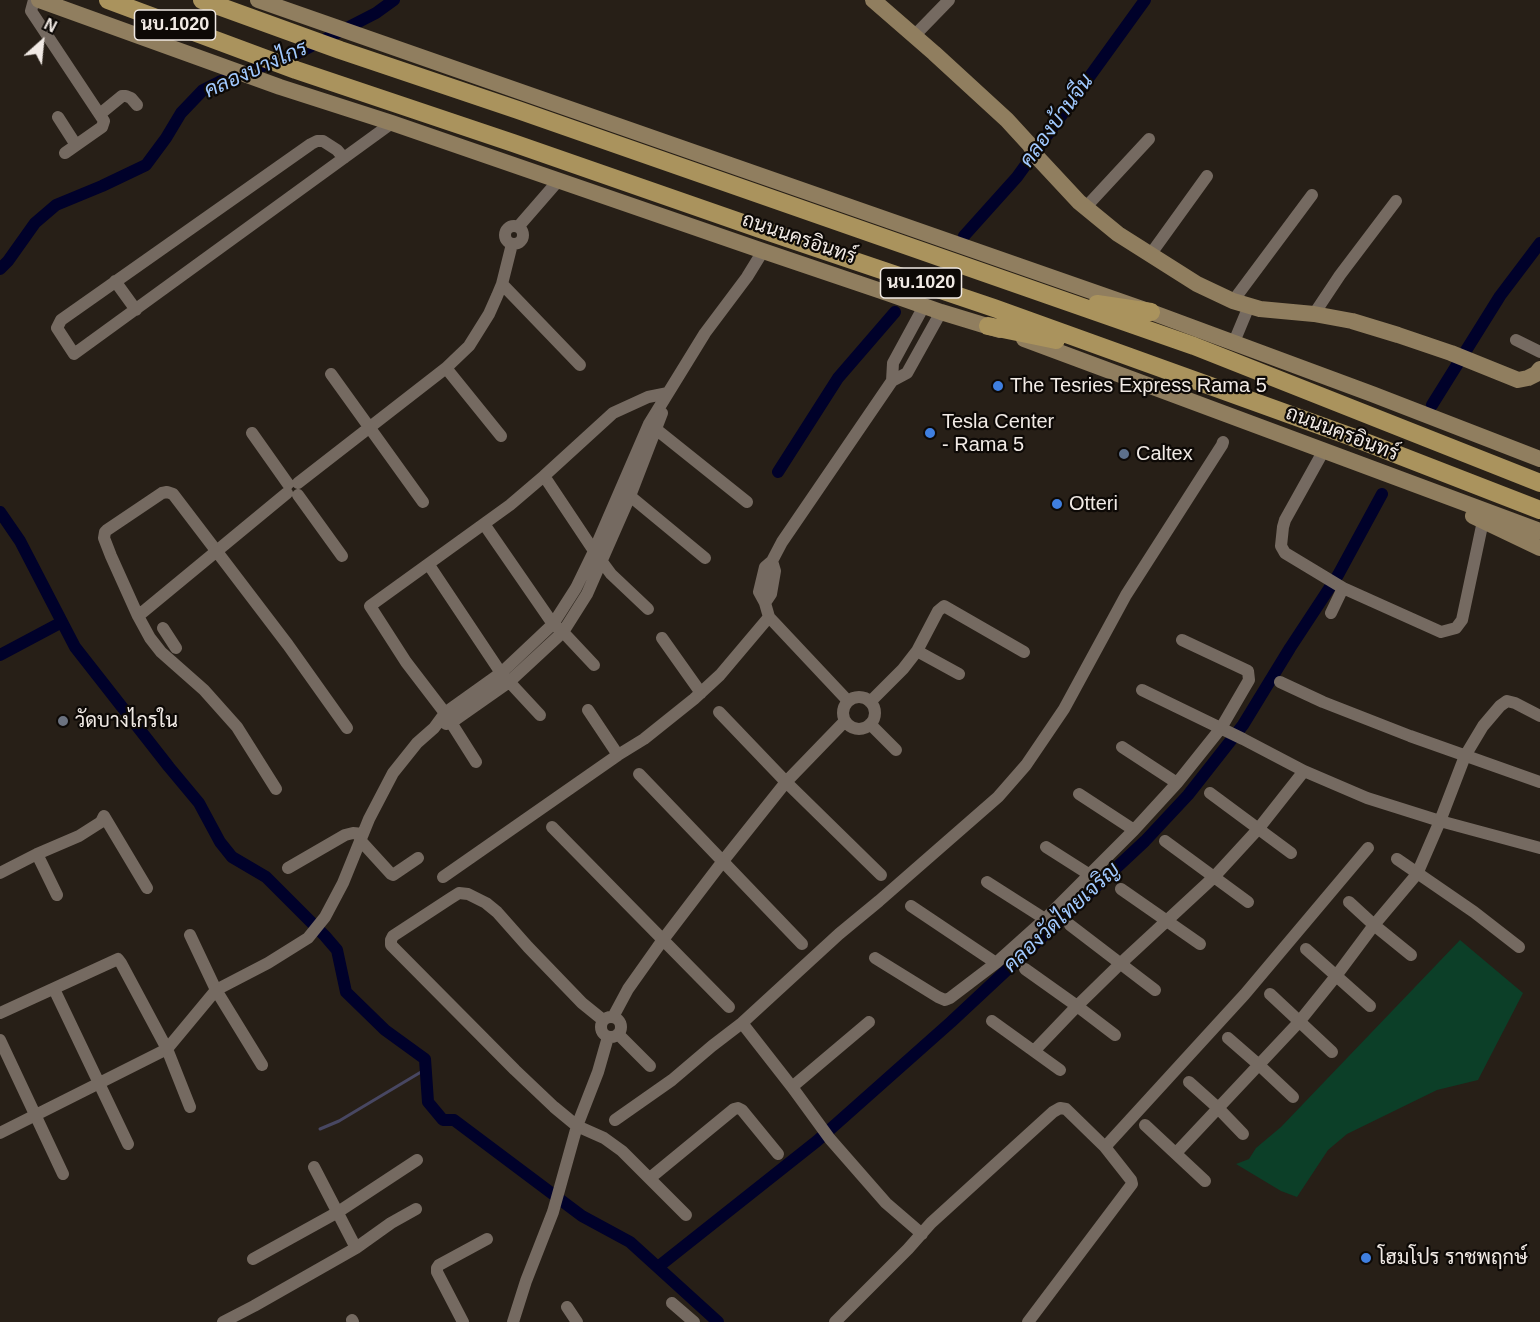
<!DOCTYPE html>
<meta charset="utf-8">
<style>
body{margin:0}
#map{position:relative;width:1540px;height:1322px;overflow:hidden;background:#271f17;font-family:Arial,sans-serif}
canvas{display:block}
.north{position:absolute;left:12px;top:12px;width:60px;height:60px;-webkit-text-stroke:4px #0d0906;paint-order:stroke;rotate:27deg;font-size:16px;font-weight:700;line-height:24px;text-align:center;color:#f1eae5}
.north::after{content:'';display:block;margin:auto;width:21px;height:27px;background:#f1eae5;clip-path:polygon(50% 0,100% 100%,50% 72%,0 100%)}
</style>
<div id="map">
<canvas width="1540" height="1322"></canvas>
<div class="north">N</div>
</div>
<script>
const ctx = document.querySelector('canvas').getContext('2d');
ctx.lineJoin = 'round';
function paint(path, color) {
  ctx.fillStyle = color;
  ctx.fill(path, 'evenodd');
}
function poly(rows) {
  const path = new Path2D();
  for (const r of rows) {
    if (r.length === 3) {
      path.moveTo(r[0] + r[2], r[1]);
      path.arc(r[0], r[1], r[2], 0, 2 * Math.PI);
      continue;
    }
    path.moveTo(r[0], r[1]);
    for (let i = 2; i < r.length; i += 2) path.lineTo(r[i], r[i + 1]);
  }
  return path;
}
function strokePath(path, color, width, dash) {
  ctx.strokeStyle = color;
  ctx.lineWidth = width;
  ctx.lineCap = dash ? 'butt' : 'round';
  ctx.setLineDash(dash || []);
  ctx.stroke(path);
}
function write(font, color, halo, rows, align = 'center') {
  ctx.font = font + ' Arial,Sarabun,sans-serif';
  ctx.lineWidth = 4.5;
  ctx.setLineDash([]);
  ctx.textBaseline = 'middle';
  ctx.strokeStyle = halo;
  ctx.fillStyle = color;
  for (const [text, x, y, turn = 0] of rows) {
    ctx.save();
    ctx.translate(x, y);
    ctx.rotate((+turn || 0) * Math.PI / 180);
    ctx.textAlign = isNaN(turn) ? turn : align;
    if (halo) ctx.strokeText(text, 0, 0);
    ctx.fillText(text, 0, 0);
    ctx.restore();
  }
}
paint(poly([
 [1460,940,1523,993,1478,1080,1437,1090,1347,1134,1328,1150,1297,1197,1281,1191,1236,1164,1249,1159,1256,1148,1281,1127]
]), '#0c3f28');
strokePath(poly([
 [320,1129,339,1121,426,1069]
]), '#484762', 3);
strokePath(poly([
 [964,236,1017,177,1145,0],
 [0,269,8,261,35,223,56,205,102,186,146,165,166,138,181,113,203,90,219,82,298,53,376,13,394,0],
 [1432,405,1500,296,1540,243],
 [778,472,838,378,895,312],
 [0,512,20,541,75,647,169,767,199,803,220,842,232,857,266,877,325,936,337,950,346,992,385,1030,425,1059,428,1102,443,1120,454,1120,582,1216,630,1242,718,1322],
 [0,655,62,622],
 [658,1267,817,1141,951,1022,1145,841,1188,795,1243,725,1290,648,1338,575,1382,494]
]), '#00012a', 12);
strokePath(poly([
 [34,0,31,11,104,121,102,127,65,153],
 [914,36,949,0],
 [100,114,122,96,126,96,131,98,137,105],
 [58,117,76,145],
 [344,158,337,150,323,141,317,141,311,144,61,320,57,328,74,354,392,123],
 [1085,208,1149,139],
 [514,235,9],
 [518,227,558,181],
 [1150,255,1207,176],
 [115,281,136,310],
 [502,284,580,365],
 [1233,301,1312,195],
 [1314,314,1340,275,1396,201],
 [1516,340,1540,352],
 [1234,342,1249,306],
 [446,368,501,436],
 [331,374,423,502],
 [892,381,893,363,924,306],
 [652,426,747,502],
 [252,433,288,484],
 [1324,450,1285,520,1283,527,1281,546,1285,553,1343,588],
 [544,476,594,551,611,574,648,609],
 [298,483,446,368,469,346,489,314,497,296,502,284,512,244],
 [623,493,630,496,705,558],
 [298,495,342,556],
 [484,524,553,624,563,632,594,665],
 [429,565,501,673,540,715],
 [765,603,771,594,775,571,772,561],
 [1331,613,1343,588,1441,632,1456,628,1462,620,1483,521],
 [138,616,287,493],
 [163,628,176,648],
 [662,638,701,693],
 [917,651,959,674],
 [1280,682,1323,702,1410,736,1540,782],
 [1142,690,1243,739,1304,771,1367,798,1440,821,1540,848],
 [859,713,16],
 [848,701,769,617,765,603,759,592,765,567,772,561,782,542,892,381,907,373,941,312],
 [870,702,903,669,917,651,938,611,944,606,1024,652],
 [588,710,618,755],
 [719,712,786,782,881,875],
 [446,724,452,722,509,682,563,632,587,594,630,496,662,413],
 [870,724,896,750],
 [1122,747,1177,783],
 [476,762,445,713,406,662,370,606,510,505,544,476,613,413,648,397,668,393],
 [639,774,802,944],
 [276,789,237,727,204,690,161,652,150,638,138,616,111,556,104,538,105,532,107,530,162,493,167,492,173,494,288,645,347,728],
 [1210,793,1291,853],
 [1079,794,1134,830],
 [552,827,729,1007],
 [360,840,391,874,393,875,418,858],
 [1165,841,1248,902],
 [1046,847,1090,875],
 [37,854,57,895],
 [1397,859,1474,912,1519,947],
 [288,868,345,835,353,833,363,834],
 [0,873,37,854,79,836,101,822,104,816,147,888],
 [443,877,618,755,644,739,694,699,720,675,769,617],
 [987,882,1045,919],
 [1121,889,1200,944],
 [1349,902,1374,925,1411,955],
 [911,906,996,963],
 [1070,925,1155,990],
 [190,935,216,990,262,1065],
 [1306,949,1370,1006],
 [875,958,938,997,945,1000,950,998,996,963,1045,919,1134,830,1177,783,1221,728,1249,680,1248,671,1182,640],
 [1025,969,1077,1006,1115,1035],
 [54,989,128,1144],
 [1270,994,1332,1052],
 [0,1013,118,959,121,963,167,1049,190,1107],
 [611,1027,10],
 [613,1017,628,989,662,941,723,861,786,782,845,721],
 [603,1020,582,1003,528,947,497,912,486,903,468,894,459,893,451,898,393,936,391,940,391,945,515,1070,554,1107,577,1126,604,1138,622,1151,686,1215],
 [992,1021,1060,1070],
 [742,1023,792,1087,830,1139,886,1203,922,1234],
 [618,1034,650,1066],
 [1228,1038,1259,1065,1293,1097],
 [0,1040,63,1174],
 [1034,1051,1077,1006,1120,964,1214,877,1259,828,1304,771],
 [1189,1082,1218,1108,1243,1134],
 [792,1087,869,1022],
 [615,1120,672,1080,712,1046,742,1023,839,934,879,901,998,797,1026,765,1064,709,1126,595,1222,445,1223,442],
 [1145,1125,1205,1181],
 [0,1133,167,1049,216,990,268,963,308,938,325,917,343,883,369,819,393,773,417,743,434,728,445,713,501,673,553,624,576,588,594,551,649,424,705,333,747,277,763,251],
 [1105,1147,1245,994,1368,848],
 [1176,1153,1299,1022,1336,976,1374,925,1417,874,1440,821,1465,756,1483,726,1500,706,1507,701,1515,703,1540,716],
 [314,1167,356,1248],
 [650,1178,734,1109,738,1108,742,1110,778,1154],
 [253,1259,338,1212,417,1160],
 [672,1303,694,1322],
 [567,1307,577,1322],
 [352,1320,353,1322],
 [223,1322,254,1306,356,1248,391,1223,416,1209],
 [463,1322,437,1272,437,1268,439,1265,487,1239],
 [513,1322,526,1281,553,1212,577,1126,598,1072,608,1037],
 [835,1322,908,1249,931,1223,1053,1112,1060,1108,1066,1109,1105,1147,1131,1180,1132,1184,1028,1322]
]), '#756a61', 12);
strokePath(poly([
 [39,0,280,87,392,123,763,251,887,293,941,312,1000,330],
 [258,0,1151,312,1372,394,1540,459],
 [873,0,934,53,1007,120,1029,144,1038,158,1079,202,1118,234,1197,284,1233,301,1260,309,1314,314,1352,321,1398,335,1451,353,1518,380,1528,378,1536,374,1540,369],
 [1024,339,1540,531],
 [1473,516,1540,548]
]), '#907e5f', 16);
strokePath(poly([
 [108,0,296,70,513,143,760,229,994,308,1352,437,1540,510],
 [202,0,340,50,518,110,1194,346,1540,483],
 [1097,304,1151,312],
 [988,326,1056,340]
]), '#aa935d', 18);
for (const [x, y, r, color] of [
 [998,386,6,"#3f7fe0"],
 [930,433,6,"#3f7fe0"],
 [1124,454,6,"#5c6f8a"],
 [1057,504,6,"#3f7fe0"],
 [63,721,6,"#6b7280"],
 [1366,1258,6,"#3f7fe0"]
]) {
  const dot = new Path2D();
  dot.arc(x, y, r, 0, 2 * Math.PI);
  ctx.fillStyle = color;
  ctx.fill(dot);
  strokePath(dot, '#0d0906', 2);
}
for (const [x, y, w] of [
 [175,25,81],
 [921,283,81]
]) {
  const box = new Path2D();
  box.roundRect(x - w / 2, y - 15, w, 30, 4.5);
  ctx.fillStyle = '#0d0906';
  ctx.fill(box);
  strokePath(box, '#f1eae5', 1.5);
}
write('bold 18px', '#f1eae5', null, [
 ["นบ.1020",175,25],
 ["นบ.1020",921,283]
]);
write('20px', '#f1eae5', '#0d0906', [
 ["ถนนนครอินทร์",799,239,19],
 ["ถนนนครอินทร์",1342,434,21]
]);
write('20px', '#f1eae5', '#0d0906', [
 ["The Tesries Express Rama 5",1010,386],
 ["Tesla Center",942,422],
 ["- Rama 5",942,445],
 ["Caltex",1136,454],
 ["Otteri",1069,504],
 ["วัดบางไกรใน",75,721],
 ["โฮมโปร ราชพฤกษ์",1378,1258]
], 'left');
write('italic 21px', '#a1c9ff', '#0d0906', [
 ["คลองบางไกร",256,70,-24],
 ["คลองบ้านจีน",1057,121,-54],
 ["คลองวัดไทยเจริญ",1062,918,-43]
]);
</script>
